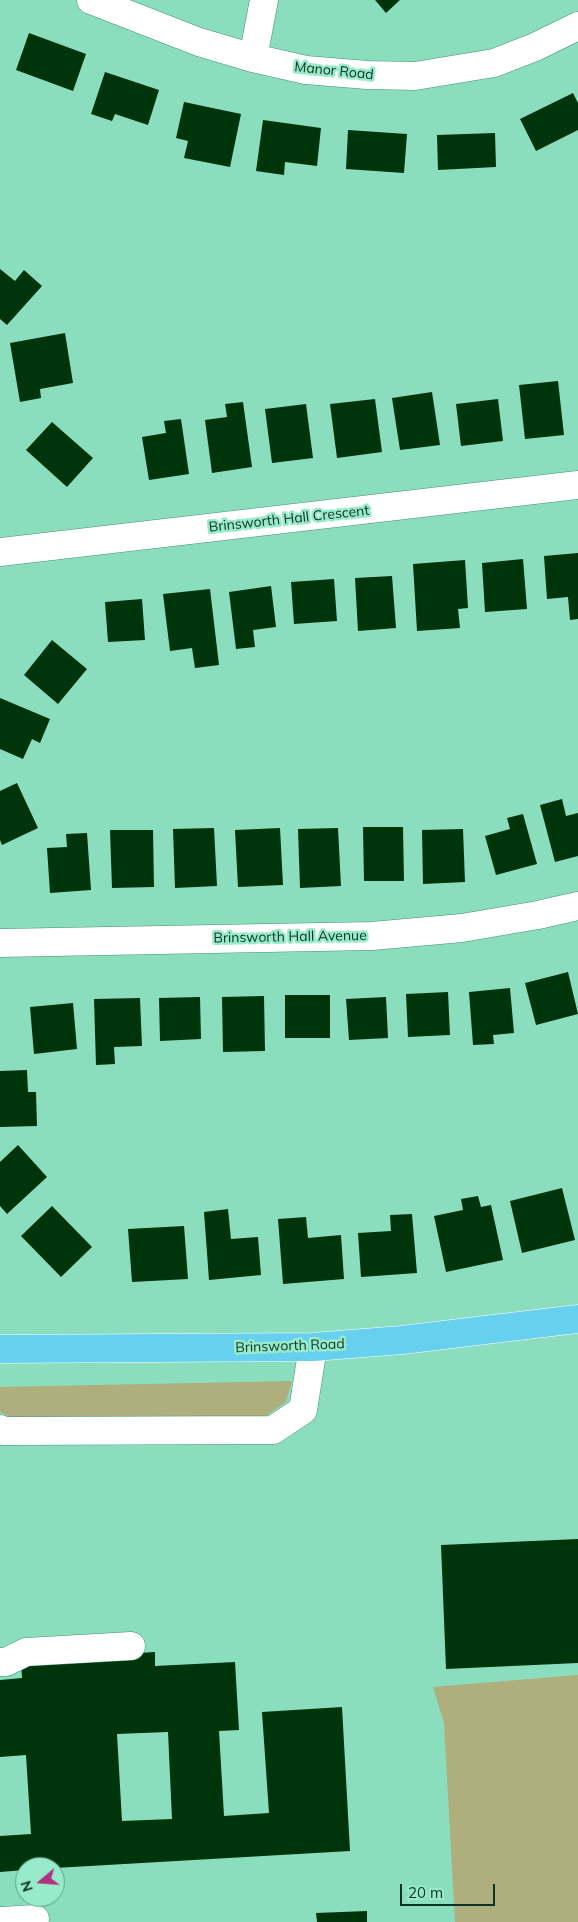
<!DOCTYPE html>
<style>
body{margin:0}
#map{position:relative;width:578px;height:1922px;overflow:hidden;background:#8bdebd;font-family:Mulish,sans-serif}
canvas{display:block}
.north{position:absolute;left:15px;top:1857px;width:50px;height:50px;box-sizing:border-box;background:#98ebca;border:1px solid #61a188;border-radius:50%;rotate:252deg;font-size:14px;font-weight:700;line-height:20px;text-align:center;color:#0e3225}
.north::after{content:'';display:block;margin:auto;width:18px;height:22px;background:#b13281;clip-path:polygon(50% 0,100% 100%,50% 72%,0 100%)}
.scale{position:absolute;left:400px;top:1884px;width:95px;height:22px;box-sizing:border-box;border:2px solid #0e3225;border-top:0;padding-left:6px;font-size:15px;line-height:18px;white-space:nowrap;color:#0e3225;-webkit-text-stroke:4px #98ebca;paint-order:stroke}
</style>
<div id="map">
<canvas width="578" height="1922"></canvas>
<div class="north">N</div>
<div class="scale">20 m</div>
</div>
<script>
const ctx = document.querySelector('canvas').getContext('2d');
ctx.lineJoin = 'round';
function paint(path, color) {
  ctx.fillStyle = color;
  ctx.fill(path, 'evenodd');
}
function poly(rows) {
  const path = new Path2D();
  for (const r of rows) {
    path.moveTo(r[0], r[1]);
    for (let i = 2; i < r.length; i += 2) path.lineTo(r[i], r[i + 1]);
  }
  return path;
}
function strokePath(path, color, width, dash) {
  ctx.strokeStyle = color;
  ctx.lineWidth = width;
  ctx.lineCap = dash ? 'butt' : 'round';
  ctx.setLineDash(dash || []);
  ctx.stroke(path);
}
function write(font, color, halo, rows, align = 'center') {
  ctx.font = font + ' Mulish,sans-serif';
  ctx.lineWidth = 5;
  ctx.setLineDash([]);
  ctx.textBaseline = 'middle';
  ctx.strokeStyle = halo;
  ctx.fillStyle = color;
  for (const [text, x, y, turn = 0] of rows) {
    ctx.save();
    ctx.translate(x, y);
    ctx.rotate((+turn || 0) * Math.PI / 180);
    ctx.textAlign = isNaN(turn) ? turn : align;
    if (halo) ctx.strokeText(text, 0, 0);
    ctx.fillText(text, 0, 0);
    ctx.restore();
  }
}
paint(poly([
 [292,1381,286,1402,266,1416,19,1421,0,1412,0,1387],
 [578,1675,578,1922,455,1922,444,1723,433,1687]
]), '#afae7d');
paint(poly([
 [375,0,400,0,386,13],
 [29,33,86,54,73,91,16,70],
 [105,72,159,90,148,125,115,114,112,121,91,114],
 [573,93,578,103,578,130,536,151,520,119],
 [184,102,241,114,230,167,184,158,188,141,176,138],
 [263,120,321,128,317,166,285,162,284,175,256,171],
 [348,130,407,134,404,173,346,169],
 [495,133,496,167,438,170,437,135],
 [0,269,15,281,24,270,42,286,7,325,0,319],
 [65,333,73,383,40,389,41,398,20,402,10,343],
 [558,381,564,435,525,439,519,385],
 [432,392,440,445,400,450,392,398],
 [375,399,382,452,337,458,330,404],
 [498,399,503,441,461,446,456,404],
 [243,402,252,467,212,473,205,420,227,417,225,404],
 [306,404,313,458,272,463,265,409],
 [181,419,189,474,149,480,142,437,166,433,164,421],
 [52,422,93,458,67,487,26,450],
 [578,553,578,619,570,620,568,597,547,599,544,556],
 [523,559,527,609,485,612,482,563],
 [465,560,468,608,458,609,460,628,417,631,413,564],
 [392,576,396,628,358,631,355,578],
 [334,579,337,621,294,624,291,582],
 [271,586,276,627,253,630,255,647,236,649,229,592],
 [210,589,219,665,195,668,192,648,170,651,163,594],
 [142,599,145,640,108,642,105,602],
 [52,640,87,669,58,704,24,675],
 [0,698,50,719,40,743,32,739,23,759,0,749],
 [17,783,38,828,2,845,0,840,0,791],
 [562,799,566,816,578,813,578,856,555,862,540,805],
 [523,814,537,864,496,875,485,836,510,829,507,818],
 [363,827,403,827,404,881,364,881],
 [214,828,217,886,175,888,173,829],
 [280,828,283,885,238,887,235,830],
 [338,828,341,886,300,888,298,829],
 [463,829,465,882,423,884,422,830],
 [110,830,153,830,154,887,112,888],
 [87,833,91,890,50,893,47,848,67,847,66,834],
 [568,972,578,1014,536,1025,525,983],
 [510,988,514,1033,493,1035,494,1044,473,1045,469,992],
 [448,992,450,1035,408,1037,406,994],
 [285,995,330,995,330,1038,285,1038],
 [264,996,265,1051,223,1052,222,997],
 [200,997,201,1039,160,1041,159,998],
 [386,997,388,1038,349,1040,346,999],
 [140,998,142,1046,114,1047,115,1064,96,1065,94,999],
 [73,1003,77,1049,34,1054,30,1007],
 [27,1070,28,1092,36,1092,37,1126,0,1127,0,1071],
 [18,1145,47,1177,7,1214,0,1206,0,1162],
 [562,1188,575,1240,522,1253,510,1201],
 [478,1196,481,1207,491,1205,503,1260,446,1272,434,1216,463,1210,461,1199],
 [52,1206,92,1247,61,1277,21,1236],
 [228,1209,231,1239,258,1237,261,1275,209,1280,204,1212],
 [412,1214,417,1273,361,1277,358,1233,391,1231,390,1215],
 [306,1217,308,1238,341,1235,344,1279,283,1284,278,1219],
 [184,1226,188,1279,132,1282,128,1229],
 [578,1539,578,1663,446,1669,441,1545],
 [155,1652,155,1666,235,1662,239,1730,219,1731,224,1816,269,1813,262,1712,342,1707,350,1851,55,1868,25,1867,25,1870,0,1872,0,1836,31,1834,26,1755,0,1757,0,1680,22,1678,21,1660],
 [168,1732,172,1819,122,1821,117,1734],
 [367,1911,367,1922,317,1922,316,1913]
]), '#00340b');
const minor = poly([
 [91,0,199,42,253,58,306,70,367,75,415,76,494,63,535,47,578,26],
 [253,58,264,0],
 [0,552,578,485],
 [0,943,372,936,462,928,538,915,578,906],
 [0,1429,2,1431,11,1431,273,1430,303,1410,313,1347],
 [0,1662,6,1662,26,1652,131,1646],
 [0,1921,35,1919]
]);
const major = poly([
 [0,1349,313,1347,402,1340,578,1319]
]);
strokePath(minor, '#3f9274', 29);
strokePath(major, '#fff', 29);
strokePath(minor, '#fff', 28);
strokePath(major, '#66d0ee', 28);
write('14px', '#0e3225', '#98ebca', [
 ["Manor Road",334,71,6],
 ["Brinsworth Hall Crescent",289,519,-6],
 ["Brinsworth Hall Avenue",290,937,-1],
 ["Brinsworth Road",290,1346,-2]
]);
</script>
